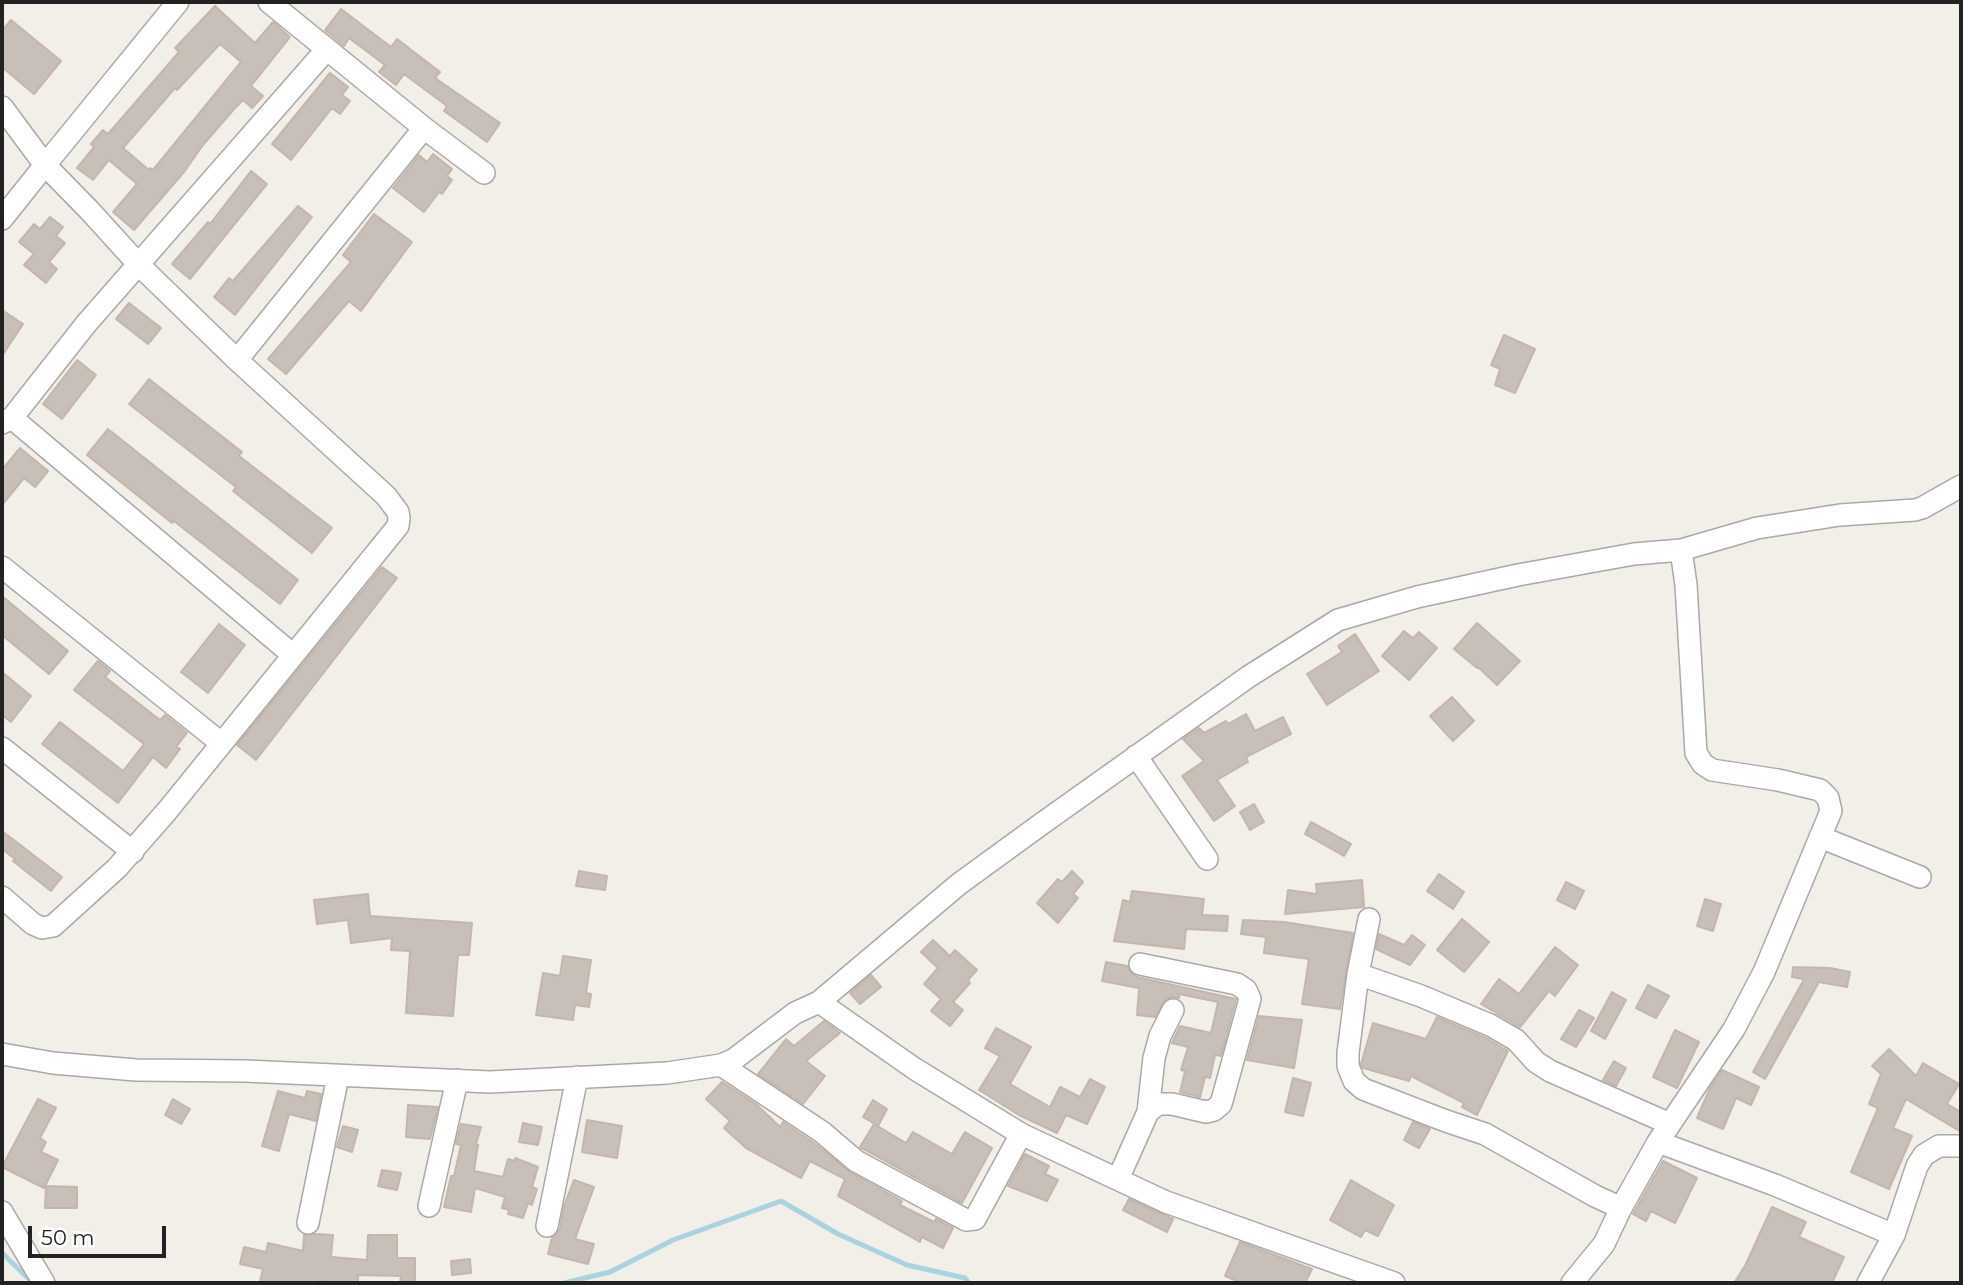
<!DOCTYPE html>
<style>
body{margin:0}
#map{position:relative;width:1963px;height:1285px;overflow:hidden;background:#f2efe9;font-family:Montserrat,sans-serif}
canvas{display:block}
.frame{position:absolute;inset:0;border:4px solid #222;pointer-events:none}
.scale{position:absolute;left:28px;top:1226px;width:138px;height:32px;box-sizing:border-box;border:4px solid #222;border-top:0;padding-left:9px;font-size:21px;line-height:24px;white-space:nowrap;color:#222;-webkit-text-stroke:5px #fff;paint-order:stroke}
</style>
<div id="map">
<canvas width="1963" height="1285"></canvas>
<div class="frame"></div>
<div class="scale">50 m</div>
</div>
<script>
const ctx = document.querySelector('canvas').getContext('2d');
ctx.lineJoin = 'round';
function poly(rows) {
  const path = new Path2D();
  for (const r of rows) {
    path.moveTo(r[0], r[1]);
    for (let i = 2; i < r.length; i += 2) path.lineTo(r[i], r[i + 1]);
  }
  return path;
}
function strokePath(path, color, width, dash) {
  ctx.strokeStyle = color;
  ctx.lineWidth = width;
  ctx.lineCap = dash ? 'butt' : 'round';
  ctx.setLineDash(dash || []);
  ctx.stroke(path);
}
function paint(path, color) {
  ctx.fillStyle = color;
  ctx.fill(path, 'evenodd');
}
strokePath(poly([
 [2,1253,33,1283],
 [564,1283,610,1272,673,1240,781,1201,838,1234,907,1265,965,1278,969,1283]
]), '#aad3df', 5);
const building = poly([
 [215,6,255,43,273,22,290,37,251,86,263,96,252,108,243,100,235,108,203,145,184,172,134,230,113,212,137,184,109,160,93,180,77,168,94,147,91,144,103,130,108,134,179,52,175,48,215,6],
 [220,44,241,62,153,170,150,168,149,170,123,148,175,88,177,90,220,44],
 [341,9,391,47,397,39,440,72,435,78,500,123,487,142,444,111,447,106,404,74,396,85,379,72,385,65,349,38,344,46,325,30,341,9],
 [11,20,61,61,34,94,2,67,2,31,11,20],
 [330,73,348,87,342,95,350,101,340,114,332,108,291,160,272,144,330,73],
 [433,154,452,169,447,176,452,180,442,194,439,192,424,212,393,188,419,155,427,162,433,154],
 [251,171,267,184,190,279,172,264,208,222,210,224,251,171],
 [298,206,312,217,235,315,214,297,229,278,233,281,298,206],
 [374,214,412,242,361,311,349,301,286,374,268,359,351,262,343,255,374,214],
 [50,217,63,227,56,236,65,243,49,262,57,269,46,283,24,265,34,254,19,242,34,224,40,229,50,217],
 [129,303,161,328,148,344,116,319,129,303],
 [2,310,23,324,2,356,2,310],
 [1504,335,1535,349,1515,393,1495,385,1500,369,1491,365,1504,335],
 [77,360,96,375,62,419,43,404,77,360],
 [149,379,242,452,239,456,332,528,312,553,233,491,236,487,129,404,149,379],
 [108,429,298,580,280,604,174,521,172,523,87,455,108,429],
 [20,448,48,471,35,487,24,478,2,505,2,470,20,448],
 [382,567,397,578,256,760,237,745,382,567],
 [2,596,68,651,49,674,2,635,2,596],
 [1477,623,1520,661,1497,685,1478,667,1477,668,1454,649,1477,623],
 [219,624,245,645,208,693,181,672,219,624],
 [1404,631,1413,638,1419,632,1437,648,1409,680,1382,656,1404,631],
 [1355,634,1379,671,1327,705,1307,674,1342,652,1338,646,1355,634],
 [98,661,110,671,105,677,160,720,165,715,187,733,176,747,180,749,166,768,153,757,118,803,42,744,60,722,123,771,144,744,74,690,98,661],
 [2,672,31,696,11,722,2,715,2,672],
 [1452,697,1474,721,1453,741,1430,716,1452,697],
 [1246,714,1255,731,1283,717,1291,734,1246,757,1248,762,1217,780,1235,806,1214,821,1182,776,1204,761,1183,739,1199,728,1204,733,1226,721,1228,724,1246,714],
 [1254,804,1264,822,1250,830,1240,812,1254,804],
 [1311,822,1351,844,1344,856,1305,834,1311,822],
 [2,831,62,877,51,891,13,861,15,859,2,849,2,831],
 [579,871,607,876,605,890,576,886,579,871],
 [1072,871,1083,882,1073,894,1078,898,1058,923,1037,903,1058,879,1062,882,1072,871],
 [1439,874,1464,892,1453,909,1427,891,1439,874],
 [1362,880,1364,907,1285,914,1288,890,1317,894,1316,884,1362,880],
 [1566,882,1584,891,1575,909,1557,900,1566,882],
 [1132,891,1204,899,1202,915,1228,916,1227,931,1186,929,1184,949,1114,941,1123,900,1130,902,1132,891],
 [368,894,370,916,472,923,469,955,458,955,453,1016,406,1013,410,951,391,950,392,938,351,943,348,920,317,924,314,900,368,894],
 [1705,899,1721,904,1713,931,1697,926,1705,899],
 [1462,919,1489,942,1464,972,1437,950,1462,919],
 [1243,920,1284,922,1353,933,1340,1009,1302,1004,1309,959,1264,953,1266,937,1241,934,1243,920],
 [1379,934,1404,945,1412,935,1425,945,1410,965,1376,949,1379,934],
 [933,940,950,956,955,950,977,970,968,980,970,983,953,1002,963,1010,950,1026,931,1011,941,999,924,984,938,968,921,952,933,940],
 [1555,947,1578,965,1555,996,1549,991,1520,1027,1481,1004,1499,979,1519,994,1555,947],
 [563,956,591,960,586,993,591,994,589,1007,575,1005,573,1020,536,1015,543,973,560,976,563,956],
 [1106,962,1127,966,1131,973,1137,977,1236,999,1221,1056,1215,1055,1210,1078,1205,1077,1200,1097,1180,1092,1185,1071,1181,1070,1188,1047,1172,1043,1180,1026,1211,1033,1218,1002,1179,994,1179,998,1172,997,1165,999,1155,1017,1137,1015,1139,988,1102,981,1106,962],
 [1793,967,1830,968,1850,972,1847,987,1819,982,1765,1079,1753,1072,1803,981,1803,979,1792,977,1793,967],
 [871,975,881,987,860,1004,850,993,871,975],
 [1648,985,1669,996,1656,1018,1636,1008,1648,985],
 [1612,992,1626,1000,1605,1039,1591,1031,1612,992],
 [1579,1010,1594,1018,1576,1047,1561,1039,1579,1010],
 [1259,1016,1302,1020,1294,1068,1247,1060,1259,1016],
 [1437,1017,1484,1037,1508,1051,1477,1115,1462,1107,1464,1103,1411,1076,1409,1081,1363,1068,1361,1064,1373,1023,1426,1039,1437,1017],
 [824,1021,840,1033,806,1061,825,1076,803,1104,758,1074,786,1039,794,1046,824,1021],
 [996,1028,1031,1047,1010,1084,1050,1107,1060,1087,1080,1097,1090,1079,1105,1087,1087,1124,1066,1115,1057,1133,1019,1115,979,1090,1000,1056,985,1048,996,1028],
 [1675,1030,1699,1042,1677,1088,1653,1077,1675,1030],
 [1889,1049,1916,1076,1923,1063,1959,1084,1947,1104,1961,1112,1961,1132,1906,1099,1893,1128,1912,1136,1889,1189,1851,1172,1878,1108,1869,1104,1881,1074,1872,1066,1889,1049],
 [1614,1061,1626,1068,1616,1086,1603,1080,1614,1061],
 [1722,1070,1759,1087,1751,1105,1736,1098,1723,1129,1697,1118,1710,1088,1722,1070],
 [1293,1078,1311,1083,1303,1116,1285,1112,1293,1078],
 [722,1082,756,1104,780,1127,783,1122,814,1143,850,1172,902,1201,900,1205,934,1222,936,1219,953,1228,943,1248,922,1237,920,1242,838,1196,845,1179,810,1161,801,1178,746,1148,724,1128,730,1121,706,1099,722,1082],
 [278,1091,305,1098,307,1091,321,1094,316,1121,289,1114,279,1151,262,1146,278,1091],
 [38,1099,56,1108,40,1138,46,1142,41,1152,58,1160,44,1188,2,1167,38,1099],
 [173,1099,190,1109,181,1124,165,1115,173,1099],
 [873,1100,887,1109,878,1126,863,1117,873,1100],
 [408,1105,438,1107,430,1139,406,1137,408,1105],
 [587,1120,622,1126,617,1158,582,1152,587,1120],
 [1413,1122,1430,1129,1419,1148,1404,1140,1413,1122],
 [523,1123,542,1127,538,1145,519,1142,523,1123],
 [461,1124,481,1127,476,1144,478,1145,474,1171,503,1177,508,1159,515,1161,515,1158,538,1167,532,1187,537,1189,532,1205,528,1203,523,1218,508,1214,509,1210,502,1208,505,1197,475,1188,471,1212,444,1207,451,1176,454,1176,461,1145,456,1144,461,1124],
 [874,1124,906,1143,913,1132,952,1154,965,1132,992,1148,962,1203,860,1147,874,1124],
 [343,1126,358,1130,352,1152,337,1147,343,1126],
 [1025,1154,1049,1166,1045,1174,1058,1180,1047,1201,1008,1186,1025,1154],
 [1663,1161,1697,1178,1675,1223,1651,1211,1646,1221,1633,1214,1663,1161],
 [382,1170,401,1173,397,1190,378,1186,382,1170],
 [574,1180,594,1187,575,1239,594,1244,588,1264,548,1254,552,1238,560,1229,564,1206,574,1180],
 [1351,1180,1394,1205,1378,1236,1365,1230,1361,1237,1330,1220,1351,1180],
 [46,1186,77,1187,77,1208,45,1208,46,1186],
 [1129,1199,1173,1219,1167,1232,1123,1210,1129,1199],
 [1772,1207,1806,1222,1799,1237,1844,1257,1832,1283,1734,1283,1745,1266,1772,1207],
 [315,1234,333,1235,331,1257,367,1260,368,1235,397,1235,397,1258,415,1258,415,1283,400,1283,401,1276,358,1275,358,1283,318,1281,318,1283,269,1283,260,1281,263,1269,240,1264,244,1247,266,1252,268,1243,303,1251,304,1235,315,1234],
 [1240,1242,1312,1269,1305,1283,1242,1283,1225,1276,1240,1242],
 [470,1259,471,1273,452,1275,451,1261,470,1259]
]);
paint(building, '#c7bfb8');
strokePath(building, '#c4b6ab', 2);
const minor = poly([
 [269,2,424,128,484,173],
 [2,107,45,165,178,2],
 [2,219,45,165,90,211,139,265,237,360,386,496,398,512,399,518,398,526,167,811,117,868,53,926,42,928,33,924,2,897],
 [237,360,424,128],
 [12,418,86,324,327,49],
 [2,423,12,418,293,655],
 [2,567,221,743],
 [2,748,133,852],
 [1136,756,1207,859],
 [1820,837,1920,877],
 [1369,919,1358,974,1348,1053,1348,1066,1354,1081,1363,1089,1446,1121,1485,1134,1595,1196,1621,1208],
 [1358,974,1421,996,1490,1025,1516,1040,1536,1062,1550,1071,1670,1124],
 [819,1002,915,1069,1021,1134,1166,1202,1394,1283],
 [2,1054,53,1063,136,1070,245,1071,490,1082,667,1073,721,1065,733,1060,795,1013,819,1002,959,884,1040,825,1248,677,1338,620,1417,597,1518,575,1634,554,1681,550,1757,528,1840,515,1915,510,1922,508,1961,486],
 [721,1065,822,1132,856,1161,966,1220,975,1219,1021,1134],
 [1148,1112,1154,1058,1160,1036,1173,1010],
 [1658,1142,1775,1185,1894,1235],
 [1118,1179,1148,1112,1158,1104,1172,1104,1206,1112,1214,1110,1221,1104,1250,999,1246,990,1237,984,1140,964],
 [429,1206,457,1080],
 [2,1212,44,1283],
 [308,1223,338,1076],
 [547,1226,577,1077],
 [1572,1283,1604,1244,1621,1208,1658,1142,1734,1029,1764,972,1831,811,1828,798,1820,790,1778,780,1712,770,1703,764,1696,753,1686,585,1681,550],
 [1868,1283,1894,1235,1917,1166,1924,1155,1939,1146,1961,1146]
]);
strokePath(minor, '#a9a9a9', 24);
strokePath(minor, '#fff', 21);
</script>
